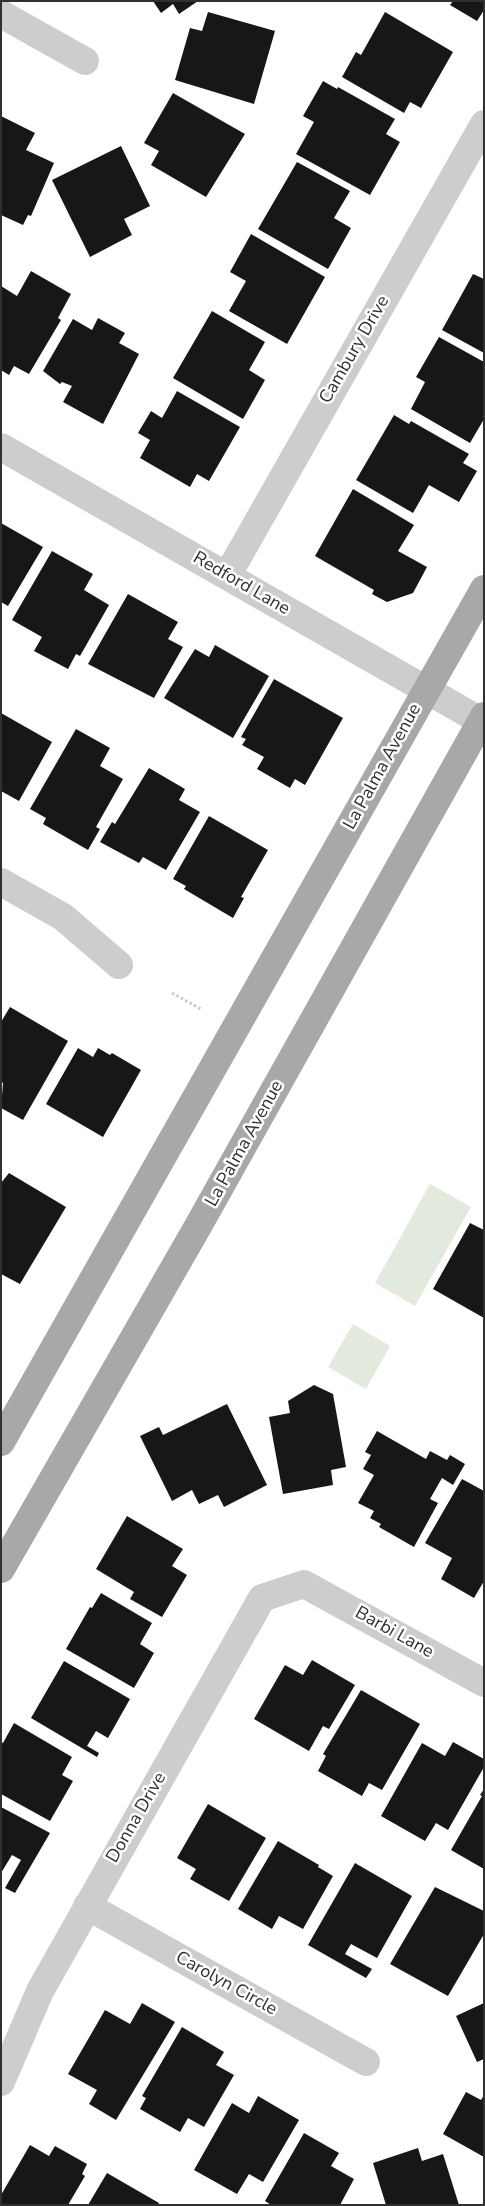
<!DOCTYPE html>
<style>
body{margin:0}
#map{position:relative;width:485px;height:2206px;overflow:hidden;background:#fff;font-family:"Nunito Sans",sans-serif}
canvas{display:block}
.frame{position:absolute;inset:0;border:2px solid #303030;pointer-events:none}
</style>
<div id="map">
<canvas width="485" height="2206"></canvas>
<div class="frame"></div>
</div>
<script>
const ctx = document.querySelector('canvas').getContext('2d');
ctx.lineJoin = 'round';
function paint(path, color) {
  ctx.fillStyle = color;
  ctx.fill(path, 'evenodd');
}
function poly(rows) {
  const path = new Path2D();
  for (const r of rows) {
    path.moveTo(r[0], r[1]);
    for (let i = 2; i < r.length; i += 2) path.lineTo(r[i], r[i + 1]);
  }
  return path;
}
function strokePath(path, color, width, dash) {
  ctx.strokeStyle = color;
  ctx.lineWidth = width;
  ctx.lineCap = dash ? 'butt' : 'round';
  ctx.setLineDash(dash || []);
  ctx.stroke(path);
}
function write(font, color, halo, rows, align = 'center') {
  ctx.font = font + ' "Nunito Sans",sans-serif';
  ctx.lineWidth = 5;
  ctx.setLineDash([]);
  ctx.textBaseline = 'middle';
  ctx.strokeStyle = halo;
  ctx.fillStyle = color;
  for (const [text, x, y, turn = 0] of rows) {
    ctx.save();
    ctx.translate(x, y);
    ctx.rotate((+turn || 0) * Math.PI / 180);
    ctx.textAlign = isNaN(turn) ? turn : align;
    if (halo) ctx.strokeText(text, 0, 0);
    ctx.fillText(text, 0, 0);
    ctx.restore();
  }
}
paint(poly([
 [430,1184,471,1207,415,1306,375,1283],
 [353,1324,390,1346,366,1389,328,1367]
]), '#e2e9dd');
paint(poly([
 [153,1,198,1,179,14,173,4,161,13],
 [453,1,484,1,484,10,477,21,450,5],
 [208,12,275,31,254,104,175,80,190,28,202,31],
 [385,12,453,52,421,108,410,102,404,113,342,77,356,52,361,55],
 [323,81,337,89,338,87,395,119,386,134,400,142,370,195,296,154,314,122,303,116],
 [173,93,245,134,206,197,151,165,159,151,144,143],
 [1,116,35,133,26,150,54,163,31,216,28,215,23,225,1,215],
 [121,146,150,206,124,219,132,235,90,257,52,180],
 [297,162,350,191,334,218,351,228,328,269,258,229],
 [251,234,325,277,287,344,229,311,246,281,230,272],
 [31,271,71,294,58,318,61,320,29,374,14,366,9,375,1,370,1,286,17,296],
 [473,274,484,279,484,353,442,330],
 [212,311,265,342,249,370,265,380,243,419,173,378],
 [98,318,125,333,119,343,139,354,103,424,63,402,72,386,62,382,60,384,43,371,73,319,92,330],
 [439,337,484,362,484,419,470,443,411,409,425,382,416,377],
 [177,391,240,427,209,481,197,474,190,487,140,458,150,440,138,433,151,411,162,418],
 [394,415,409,424,411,421,469,454,463,463,477,471,459,502,429,485,413,513,356,480],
 [353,489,414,525,398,551,427,567,413,593,387,602,372,594,374,590,315,556],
 [1,523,43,547,8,606,1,602],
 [52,551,93,574,84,590,109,605,80,656,76,654,68,669,34,651,42,637,12,620],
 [128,594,178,622,168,639,183,647,154,698,88,664],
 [215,645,269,676,233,738,164,698,195,649,209,657],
 [274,679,343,718,305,785,295,779,290,788,257,769,264,757,242,745,246,739,241,737],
 [1,713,52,742,19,801,1,791],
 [76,729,110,748,100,766,123,779,96,827,100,829,88,850,43,824,46,818,30,809],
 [149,768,185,789,179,800,200,812,166,870,143,857,139,863,100,842,112,822,115,824],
 [209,816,268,850,241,897,244,898,233,918,184,889,186,886,173,879],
 [10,1007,68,1041,23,1120,1,1108,3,1083,1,1082,1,1022],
 [78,1048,93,1057,98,1048,110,1055,112,1053,141,1070,103,1137,46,1104],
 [9,1173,66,1207,20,1284,1,1274,1,1183],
 [470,1223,484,1230,484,1318,433,1289],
 [314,1385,333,1394,346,1467,331,1470,333,1485,283,1494,269,1417,290,1413,288,1401],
 [227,1404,267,1485,224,1507,218,1495,199,1504,192,1490,172,1501,140,1436,159,1427,163,1435],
 [377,1431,426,1459,430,1451,447,1460,450,1455,465,1464,453,1485,442,1478,430,1499,438,1503,414,1547,379,1527,381,1524,370,1518,374,1511,358,1503,374,1475,363,1469,371,1455,365,1452],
 [462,1479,484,1491,484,1581,474,1598,441,1579,452,1558,425,1543],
 [127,1516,183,1549,172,1566,187,1575,162,1617,130,1599,134,1592,96,1569],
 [101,1593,152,1623,140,1644,154,1653,134,1688,66,1649,90,1607,92,1608],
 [312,1660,355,1685,329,1729,323,1726,309,1751,254,1719,285,1665,303,1675],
 [64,1661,130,1699,108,1738,96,1731,87,1746,99,1753,97,1757,31,1718],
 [361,1690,420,1724,382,1790,369,1783,362,1796,318,1771,326,1756,323,1754],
 [14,1723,72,1757,62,1775,73,1781,50,1821,1,1794,1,1742,3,1743],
 [453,1742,484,1759,484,1767,448,1830,436,1823,425,1841,381,1816,422,1743,445,1756],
 [484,1789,484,1869,451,1850,482,1796,480,1795],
 [208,1804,266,1838,229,1901,190,1879,196,1869,177,1858],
 [1,1807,50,1833,15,1893,5,1888,21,1860,12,1855,1,1873],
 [278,1841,319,1865,318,1867,333,1876,303,1929,279,1916,272,1929,238,1909],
 [355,1863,412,1896,377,1958,351,1944,345,1954,372,1969,366,1978,308,1945],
 [435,1887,484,1911,484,1934,448,1996,390,1964],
 [142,2003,175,2022,116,2120,89,2104,97,2090,68,2074,105,2010,130,2024],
 [484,2003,484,2059,477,2062,456,2016],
 [182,2027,224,2052,216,2065,234,2075,204,2127,188,2118,180,2132,140,2109,146,2098,142,2096],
 [466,2092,481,2100,484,2095,484,2157,443,2134],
 [258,2096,299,2120,263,2182,249,2174,237,2194,194,2170,232,2103,249,2113],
 [304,2133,339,2153,331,2166,354,2179,340,2205,271,2205,265,2201],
 [30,2145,49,2156,55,2146,87,2164,82,2174,85,2176,68,2205,1,2205,1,2195],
 [418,2148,422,2161,443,2154,459,2205,386,2205,373,2163],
 [107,2173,159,2203,158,2205,88,2205]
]), '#171717');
strokePath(poly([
 [172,993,201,1009]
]), '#cacaca', 3, [2.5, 2.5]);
strokePath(poly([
 [1,14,85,61],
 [1,447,481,721],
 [227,576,484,124],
 [1,882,63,917,119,965],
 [87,1906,366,2062],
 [1,2082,40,1991,262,1598,304,1584,484,1683]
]), '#cdcdcd', 28);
strokePath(poly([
 [1,1442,484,589],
 [1,1569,197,1228,484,716]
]), '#a8a8a8', 28);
write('18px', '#303030', '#fff', [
 ["Cambury Drive",355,350,-60],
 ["Redford Lane",241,584,30],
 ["La Palma Avenue",383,767,-61],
 ["La Palma Avenue",245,1144,-61],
 ["Barbi Lane",394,1633,29],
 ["Donna Drive",137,1818,-60],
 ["Carolyn Circle",226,1984,29]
]);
</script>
